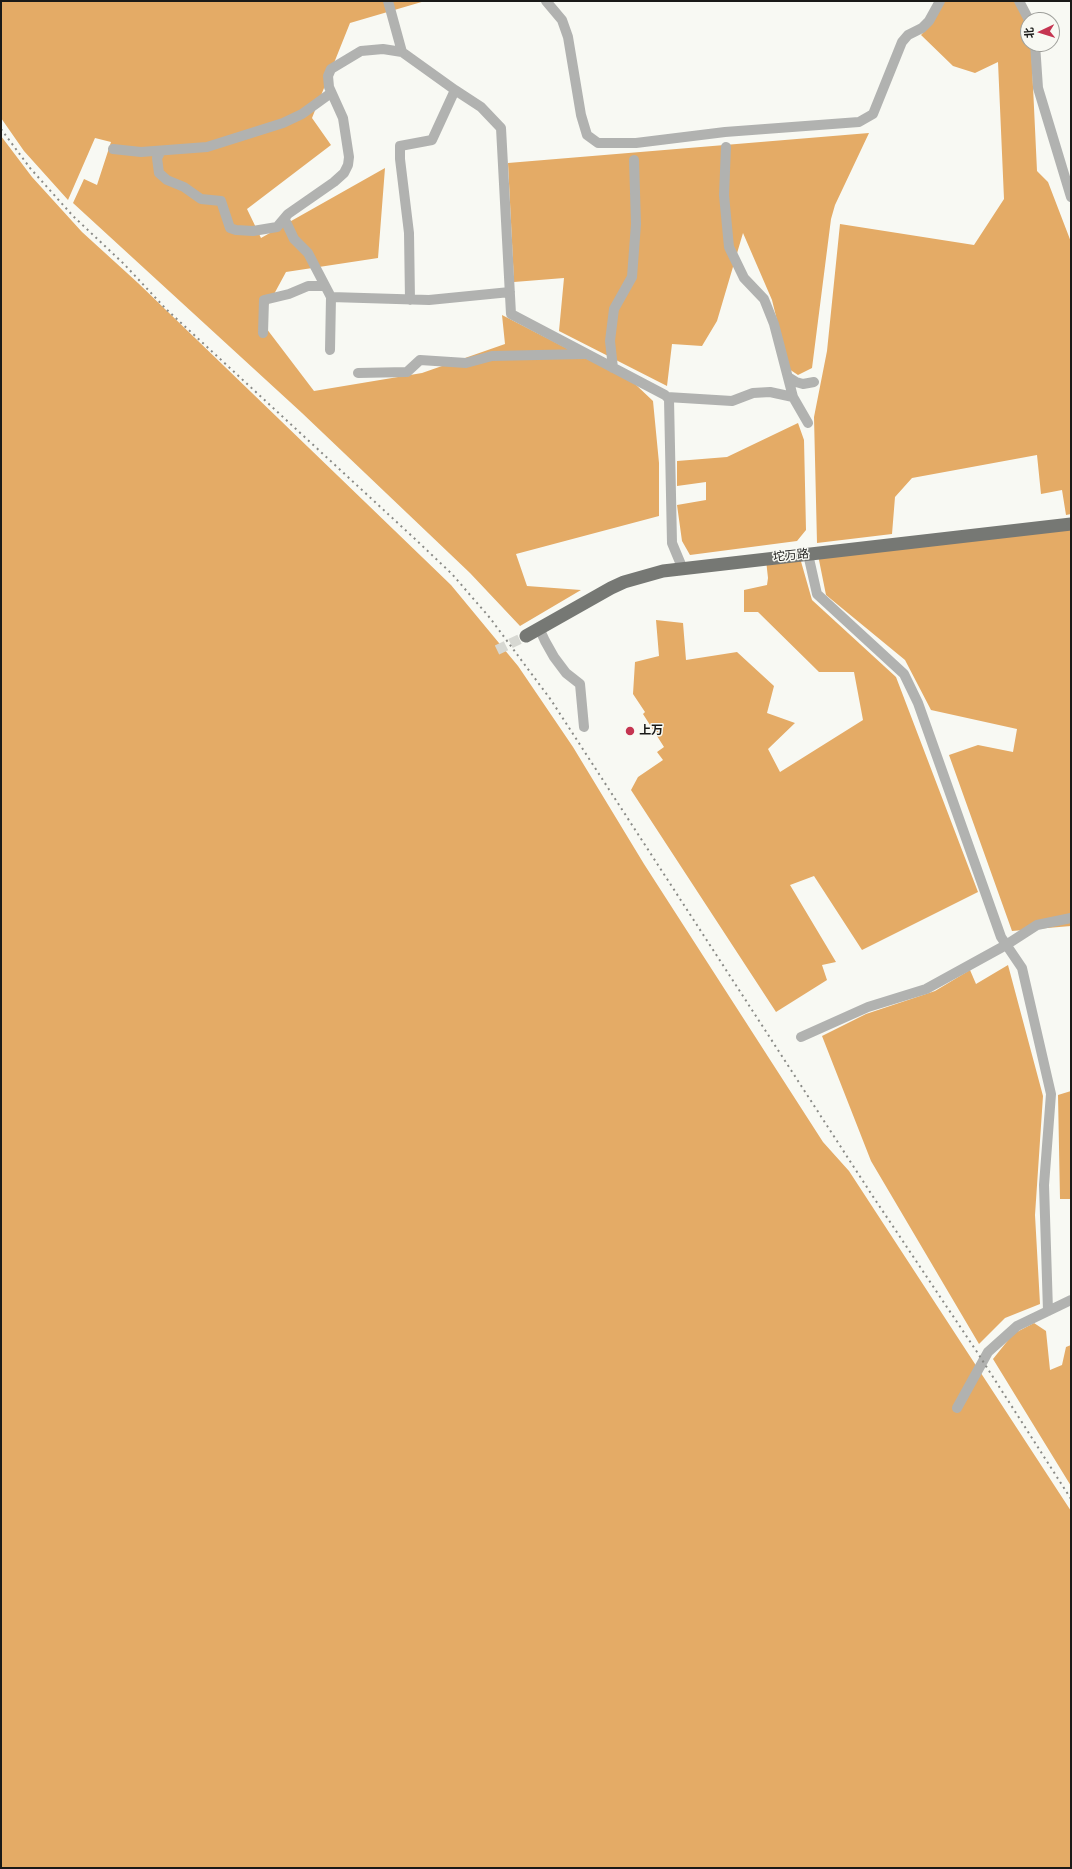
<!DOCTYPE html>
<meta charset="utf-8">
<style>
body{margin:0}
#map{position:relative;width:1072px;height:1869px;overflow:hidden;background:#f8f9f3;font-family:"Space Grotesk","Noto Sans SC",sans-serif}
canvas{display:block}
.frame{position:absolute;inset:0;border:2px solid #1a1a18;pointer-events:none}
.north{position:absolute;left:1020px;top:12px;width:40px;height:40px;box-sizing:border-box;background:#f8f9f3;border:1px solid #9fa09b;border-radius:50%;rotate:266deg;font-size:11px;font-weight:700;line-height:16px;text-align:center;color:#1a1a18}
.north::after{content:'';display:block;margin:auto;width:14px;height:18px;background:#c53551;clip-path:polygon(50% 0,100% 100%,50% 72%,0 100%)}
</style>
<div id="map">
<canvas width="1072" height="1869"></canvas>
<div class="frame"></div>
<div class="north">北</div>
</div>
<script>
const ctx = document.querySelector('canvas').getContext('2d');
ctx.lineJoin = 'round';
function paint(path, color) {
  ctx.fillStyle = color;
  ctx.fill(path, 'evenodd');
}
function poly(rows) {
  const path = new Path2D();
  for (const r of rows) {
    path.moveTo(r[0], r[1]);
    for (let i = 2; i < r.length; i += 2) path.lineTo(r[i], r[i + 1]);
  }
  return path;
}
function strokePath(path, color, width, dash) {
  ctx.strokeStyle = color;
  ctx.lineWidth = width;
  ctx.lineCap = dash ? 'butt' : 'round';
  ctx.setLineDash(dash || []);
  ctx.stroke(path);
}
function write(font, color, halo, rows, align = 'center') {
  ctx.font = font + ' "Space Grotesk","Noto Sans SC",sans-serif';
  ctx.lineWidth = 3;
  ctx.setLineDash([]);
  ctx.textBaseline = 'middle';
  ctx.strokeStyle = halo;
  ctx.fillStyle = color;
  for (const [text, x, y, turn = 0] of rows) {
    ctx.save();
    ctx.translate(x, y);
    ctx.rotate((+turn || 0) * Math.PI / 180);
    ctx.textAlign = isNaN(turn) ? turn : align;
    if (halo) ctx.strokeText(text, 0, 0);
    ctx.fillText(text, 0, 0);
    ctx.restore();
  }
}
paint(poly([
 [1,1,425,1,350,23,312,118,331,145,247,209,261,238,385,168,378,258,286,272,260,320,314,391,422,373,505,344,502,315,634,383,653,401,659,463,659,516,516,554,527,586,581,590,520,626,470,573,302,413,73,203,84,179,97,185,111,142,95,138,68,200,24,151,1,118],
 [943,1,1018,1,1028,20,1028,44,1031,44,1037,171,1048,182,1071,242,1071,514,1066,515,1062,490,1041,494,1037,455,912,478,895,497,892,534,817,543,814,417,827,351,840,224,974,245,1004,199,998,62,975,73,953,66,921,35,931,24],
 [869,133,835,205,831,219,812,368,798,375,789,369,772,300,743,233,717,321,702,346,672,344,667,386,559,331,564,278,514,282,508,163],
 [1,136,32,177,82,232,138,283,451,585,518,666,573,747,644,864,823,1142,849,1171,1071,1511,1071,1868,1,1868],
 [798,423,804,440,806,530,797,541,690,555,682,541,677,505,706,500,706,482,677,486,677,461,727,457],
 [1071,529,1071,926,1012,931,949,755,978,745,1013,752,1017,729,931,710,905,660,826,595,818,555],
 [800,558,812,600,896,677,978,892,862,950,814,876,790,885,836,962,822,965,827,980,776,1012,631,790,638,777,663,760,657,752,664,747,643,714,645,712,633,694,635,662,659,656,656,620,683,623,686,660,737,652,774,686,767,713,795,723,768,749,780,772,863,720,854,672,819,672,758,612,744,612,744,590,767,585,768,578,766,560],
 [1008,965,1043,1096,1035,1215,1040,1304,1005,1318,979,1344,871,1161,822,1036,866,1014,935,991,970,970,976,984],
 [1071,1091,1071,1199,1060,1199,1058,1095],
 [1034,1323,1046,1331,1050,1370,1062,1365,1066,1347,1071,1345,1071,1486,993,1359,1013,1334]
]), '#e4ab66');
strokePath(poly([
 [497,650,526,636]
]), '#d7d8d2', 10, [10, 5]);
strokePath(poly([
 [388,1,402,52,455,90,481,107,501,128,511,314,665,395,669,399,672,543,682,567],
 [546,1,562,20,568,37,581,115,587,135,598,143,636,143,725,132,859,122,873,114,902,42,908,35,922,28,929,21,940,1],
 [1019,1,1029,20],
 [1035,44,1038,88,1071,197],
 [726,147,724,195,729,247,744,278,764,299,774,324,793,397,808,423],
 [113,149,141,152,207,147,283,123,302,114,331,93],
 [161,151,157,158,159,173,167,180,184,187,201,199,221,201,230,228,236,230,253,231,277,227,288,214,334,182,344,173,348,165,349,157,343,118,329,87,328,76,331,69,361,51,383,49,402,52],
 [285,220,294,239,308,253,331,297,330,350],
 [331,297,429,300,510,292],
 [410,300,409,233,400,159,400,146,432,140,455,90],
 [263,333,264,300,289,294,308,286,325,286],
 [613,368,610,341,614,309,632,277,636,224,634,160],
 [358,373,407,372,420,360,466,363,492,356,584,354],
 [788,377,796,382,803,384,814,382],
 [667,397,732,401,753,393,770,392,793,397],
 [808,554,817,594,904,674,918,703,1001,937,1022,968,1051,1094,1044,1185,1048,1311],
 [539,628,545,641,554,657,566,673,580,684,584,727],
 [801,1037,868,1007,926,989,1006,945,1037,925,1071,918],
 [957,1408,988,1352,1017,1326,1071,1300]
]), '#b1b2b0', 10);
strokePath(poly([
 [526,636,611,588,624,582,663,571,1071,524]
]), '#767874', 13);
strokePath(poly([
 [1,129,30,168,73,216,124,264,166,309,414,538,452,574,490,618,551,700,872,1195,977,1352,1071,1499]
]), '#8a8b87', 2, [2, 4]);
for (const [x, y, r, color] of [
 [630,731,5,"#c53551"]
]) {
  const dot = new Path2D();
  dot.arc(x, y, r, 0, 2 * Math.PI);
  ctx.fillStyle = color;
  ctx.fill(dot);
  strokePath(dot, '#f8f9f3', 1.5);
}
write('12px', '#1a1a18', '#f8f9f3', [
 ["坨万路",791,556,-6]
]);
write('bold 12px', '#1a1a18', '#f8f9f3', [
 ["上万",639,731]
], 'left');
</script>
